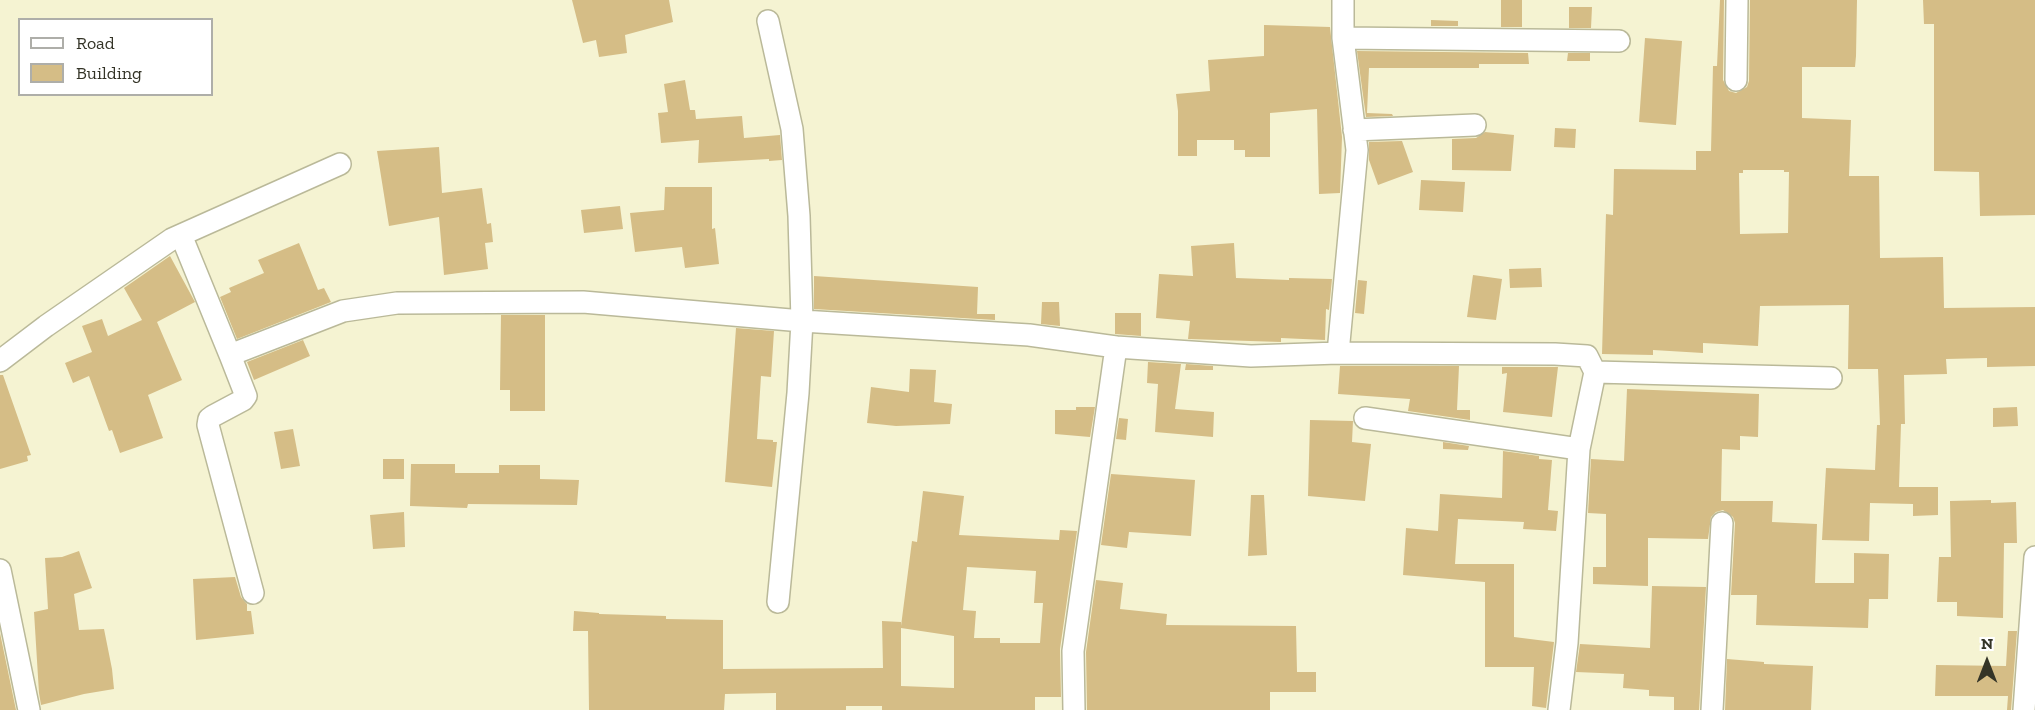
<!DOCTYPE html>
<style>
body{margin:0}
#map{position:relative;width:2035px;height:710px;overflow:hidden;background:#f5f3d2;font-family:"Zilla Slab",serif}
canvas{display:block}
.legend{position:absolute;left:18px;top:18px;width:195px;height:78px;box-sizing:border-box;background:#fff;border:2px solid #aeaea9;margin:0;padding:8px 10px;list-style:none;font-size:18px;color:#343427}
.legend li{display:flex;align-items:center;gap:12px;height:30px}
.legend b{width:30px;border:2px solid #aeaea9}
.north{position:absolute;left:1957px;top:632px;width:60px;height:60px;-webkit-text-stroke:4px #fff;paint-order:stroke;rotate:0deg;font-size:16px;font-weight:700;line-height:24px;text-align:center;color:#343427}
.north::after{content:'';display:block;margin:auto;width:21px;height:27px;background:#343427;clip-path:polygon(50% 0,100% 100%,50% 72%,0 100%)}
</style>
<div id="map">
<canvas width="2035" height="710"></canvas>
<ul class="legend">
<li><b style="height:8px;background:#fff"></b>Road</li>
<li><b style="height:16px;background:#d5bd86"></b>Building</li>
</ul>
<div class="north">N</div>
</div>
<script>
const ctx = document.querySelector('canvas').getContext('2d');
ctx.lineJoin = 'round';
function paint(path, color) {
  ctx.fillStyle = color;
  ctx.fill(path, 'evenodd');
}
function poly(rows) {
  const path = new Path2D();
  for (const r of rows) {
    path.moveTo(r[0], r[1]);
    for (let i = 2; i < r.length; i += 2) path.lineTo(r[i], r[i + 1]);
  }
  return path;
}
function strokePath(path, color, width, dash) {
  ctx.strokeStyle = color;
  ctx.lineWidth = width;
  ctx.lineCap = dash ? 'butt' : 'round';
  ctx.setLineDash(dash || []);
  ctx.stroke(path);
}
paint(poly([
 [572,0,669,0,673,22,625,35,627,53,599,57,596,40,583,43],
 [1501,0,1522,0,1522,27,1501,27],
 [1720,0,1724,0,1723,80,1729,91,1736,93,1747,87,1749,81,1750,0,1857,0,1856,56,1855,67,1802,67,1802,118,1851,120,1849,176,1879,176,1880,258,1943,257,1944,308,2035,307,2035,366,1987,367,1987,358,1946,359,1947,374,1904,375,1905,424,1901,424,1899,487,1938,487,1938,515,1913,516,1913,504,1870,503,1869,541,1822,540,1826,468,1875,470,1877,425,1880,425,1878,369,1848,369,1849,305,1760,306,1758,346,1703,343,1703,353,1653,350,1653,355,1602,354,1606,214,1613,215,1614,169,1696,170,1696,151,1711,151,1713,66,1717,66],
 [1743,170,1784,170,1784,172,1789,172,1788,233,1740,234,1739,173,1743,173],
 [1923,0,2035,0,2035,215,1980,216,1979,172,1934,171,1934,24,1924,24],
 [1569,7,1592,7,1591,28,1569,28],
 [1431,20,1458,21,1458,26,1431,26],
 [1264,25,1330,27,1342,137,1340,193,1319,194,1317,109,1270,113,1270,157,1245,157,1245,150,1234,150,1234,140,1197,140,1197,156,1178,156,1178,111,1176,94,1210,91,1208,60,1264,56],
 [1645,38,1682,41,1676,125,1639,122],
 [1357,51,1528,53,1529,64,1479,64,1479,68,1369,68,1367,113,1392,114,1393,116,1366,117],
 [1568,53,1590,53,1590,61,1567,61],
 [685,80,690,110,695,110,696,119,742,116,744,138,780,135,782,160,769,161,769,159,698,163,699,140,661,143,658,113,668,112,664,84],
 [1555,128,1576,129,1575,148,1554,147],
 [1485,132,1514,135,1511,171,1452,170,1452,139,1476,138],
 [1402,141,1413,172,1378,185,1369,160,1369,142],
 [439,147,442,193,482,188,487,224,491,223,493,242,485,243,488,269,444,275,439,217,389,226,377,151],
 [1421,180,1465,182,1463,212,1419,210],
 [665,187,712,187,712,229,715,228,719,264,685,268,682,247,635,252,630,213,664,210],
 [620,206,623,229,584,233,581,210],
 [299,243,318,290,324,288,331,302,237,339,220,297,231,292,229,288,264,273,258,260],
 [1234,243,1236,278,1289,280,1289,278,1332,279,1329,310,1326,309,1325,340,1281,338,1281,342,1188,339,1190,321,1156,318,1159,274,1193,276,1191,246],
 [170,256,195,302,157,322,182,380,148,395,163,438,120,453,112,430,109,431,89,376,73,383,65,363,92,352,82,326,102,319,108,336,142,320,124,288],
 [1541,268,1542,287,1510,288,1509,269],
 [1473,275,1502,279,1496,320,1467,317],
 [814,276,978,287,977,314,995,314,995,320,814,309],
 [1358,280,1367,281,1364,314,1355,313],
 [1042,302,1059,302,1060,326,1041,324],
 [1115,313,1141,313,1141,336,1115,334],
 [501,315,545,315,545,411,510,411,510,390,500,390],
 [736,328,774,331,771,377,761,376,757,439,773,440,773,442,777,442,772,487,725,482],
 [303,340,310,356,254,380,247,362],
 [1148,362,1181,364,1175,409,1214,412,1213,437,1155,432,1158,384,1147,383],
 [1186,364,1213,366,1213,370,1185,370],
 [1340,366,1459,366,1457,410,1470,410,1470,420,1408,411,1410,399,1338,394],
 [1502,367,1558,367,1552,417,1503,412,1507,373,1502,374],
 [910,369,936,370,934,402,952,404,950,424,896,426,867,423,871,387,909,392],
 [0,375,3,375,31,455,27,456,28,461,0,469],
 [1627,389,1759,394,1758,437,1740,436,1740,450,1722,449,1721,501,1773,501,1772,522,1817,524,1815,583,1854,583,1854,553,1889,554,1888,599,1869,599,1868,628,1756,625,1757,595,1731,595,1735,523,1733,517,1723,510,1716,512,1711,517,1708,539,1648,538,1648,586,1593,584,1593,567,1606,567,1606,514,1588,513,1591,459,1624,461],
 [1076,407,1095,407,1090,437,1055,434,1055,410,1076,410],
 [2017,407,2018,426,1993,427,1993,408],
 [1119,418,1128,419,1126,440,1116,439],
 [1310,420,1353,421,1352,442,1371,444,1365,501,1308,496],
 [293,429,300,466,281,469,274,432],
 [1443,442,1469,446,1468,450,1443,449],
 [1503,451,1539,456,1539,459,1552,460,1548,510,1558,511,1556,531,1523,529,1524,522,1458,519,1455,564,1514,564,1514,637,1554,642,1546,708,1532,706,1534,667,1485,667,1485,582,1403,575,1406,528,1438,531,1440,494,1502,498],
 [383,459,404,459,404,479,383,479],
 [411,464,455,464,455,473,499,473,499,465,540,465,540,479,579,480,577,505,468,504,467,508,410,506],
 [1111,474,1195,480,1191,536,1129,532,1127,548,1101,545],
 [923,491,964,496,959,535,1059,540,1060,530,1077,531,1060,649,1061,697,1035,697,1035,710,882,710,882,706,846,706,846,710,776,710,776,693,725,694,724,710,589,710,588,631,573,631,574,611,599,613,599,614,666,616,666,619,723,620,723,669,883,668,882,621,901,622,901,626,912,541,917,542],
 [967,567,1036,571,1034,603,1043,603,1040,643,1000,643,1000,638,974,638,976,611,963,610],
 [901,628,954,636,954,688,901,686],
 [1251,495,1264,495,1267,555,1248,556],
 [1991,500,1991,503,2016,502,2017,543,2004,543,2003,618,1957,616,1957,602,1937,602,1939,557,1951,557,1950,501],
 [404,512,405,547,373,549,370,515],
 [79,551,92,588,74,594,79,630,104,629,112,669,114,689,84,694,41,705,39,693,34,612,48,609,45,558,62,557],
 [235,577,241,597,247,604,247,611,251,611,254,634,196,640,193,579],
 [1096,580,1123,583,1120,609,1167,614,1166,625,1296,626,1297,672,1316,672,1316,692,1270,692,1270,710,1087,710,1086,652],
 [1652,586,1706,587,1699,710,1674,710,1674,697,1649,696,1649,690,1623,688,1624,674,1576,672,1580,644,1650,648],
 [2008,631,2017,631,2011,710,2007,710,2008,696,1935,696,1936,665,2006,666],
 [0,633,16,710,0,710],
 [1727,659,1764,662,1764,664,1813,666,1811,710,1725,710]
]), '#d5bd86');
const minor = poly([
 [768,21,792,129,799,216,802,321,798,393,778,602],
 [1343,38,1619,41],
 [1736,80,1737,0],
 [1354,130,1475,125],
 [181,235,230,355,343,311,397,303,583,302,802,321,1029,335,1116,347,1251,356,1338,353,1555,354,1587,356,1595,372,1831,378],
 [1338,353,1357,150,1343,38,1343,0],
 [230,355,246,396,243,400,213,416,209,419,208,425,253,593],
 [0,361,46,326,172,239,340,164],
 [1365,418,1579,449],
 [0,570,29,710],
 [1074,710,1073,651,1116,347],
 [1559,710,1567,643,1579,449,1595,372],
 [1712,710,1722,523],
 [2024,710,2035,557]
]);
strokePath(minor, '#bab999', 24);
strokePath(minor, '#fff', 21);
</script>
